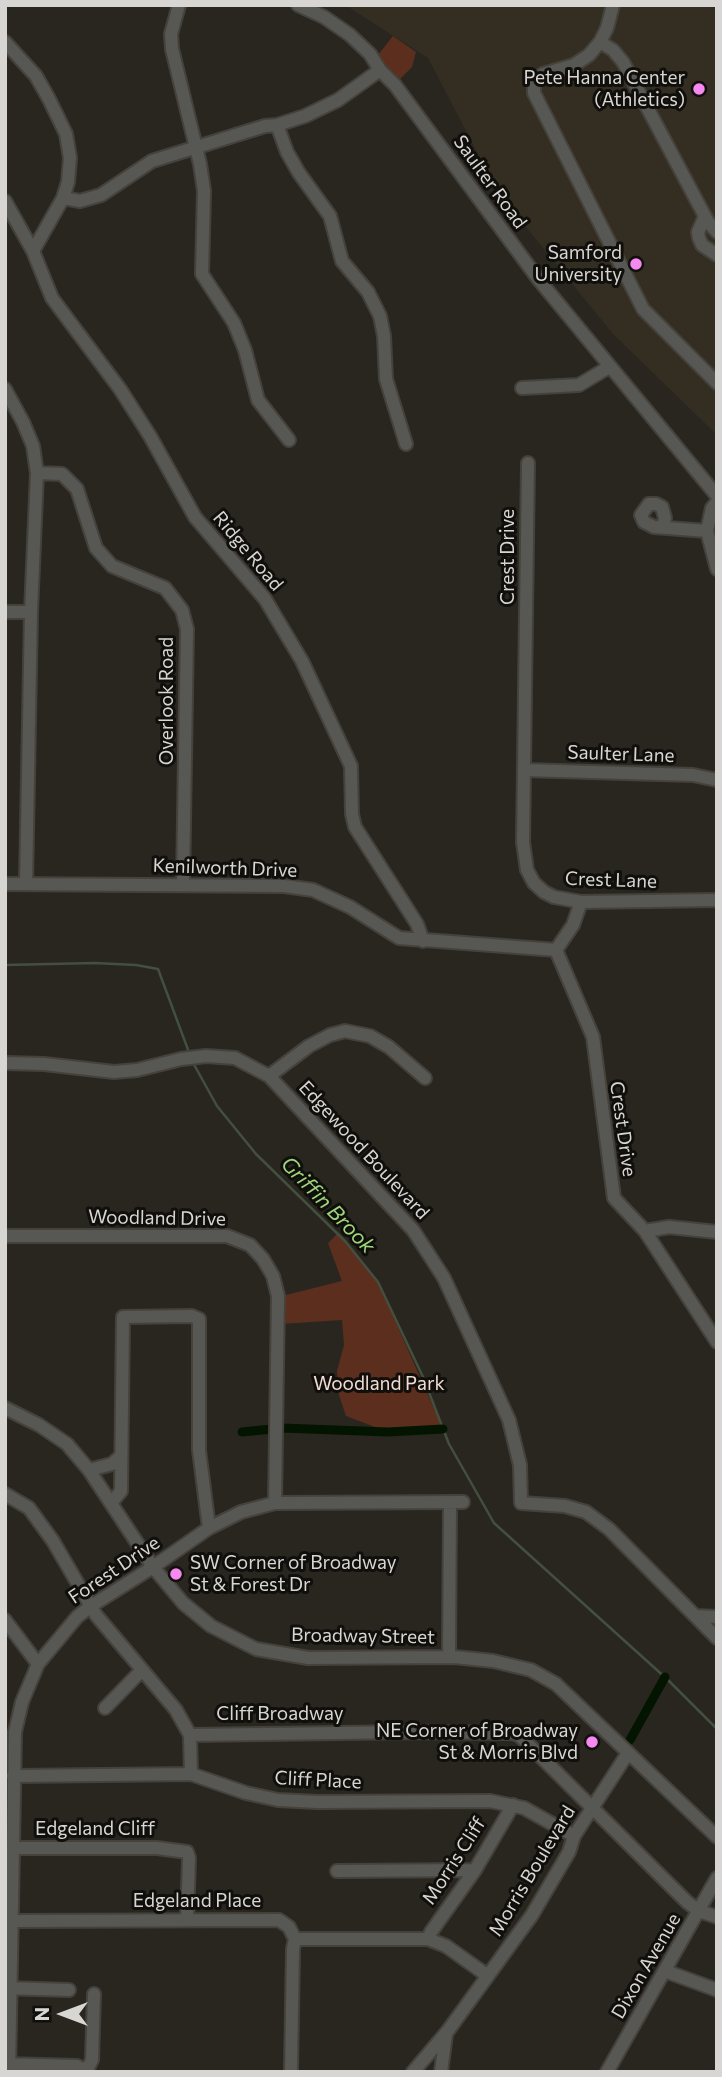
<!DOCTYPE html>
<style>
body{margin:0}
#map{position:relative;width:722px;height:2077px;overflow:hidden;background:#292620;font-family:Commissioner,sans-serif}
canvas{display:block}
.frame{position:absolute;inset:0;border:7px solid #d8d6d2;pointer-events:none}
.north{position:absolute;left:28px;top:1979px;width:70px;height:70px;-webkit-text-stroke:5px #110f0c;paint-order:stroke;rotate:270deg;font-size:19px;font-weight:700;line-height:28px;text-align:center;color:#d8d6d2}
.north::after{content:'';display:block;margin:auto;width:24px;height:32px;background:#d8d6d2;clip-path:polygon(50% 0,100% 100%,50% 72%,0 100%)}
</style>
<div id="map">
<canvas width="722" height="2077"></canvas>
<div class="frame"></div>
<div class="north">N</div>
</div>
<script>
const ctx = document.querySelector('canvas').getContext('2d');
ctx.lineJoin = 'round';
function paint(path, color) {
  ctx.fillStyle = color;
  ctx.fill(path, 'evenodd');
}
function poly(rows) {
  const path = new Path2D();
  for (const r of rows) {
    path.moveTo(r[0], r[1]);
    for (let i = 2; i < r.length; i += 2) path.lineTo(r[i], r[i + 1]);
  }
  return path;
}
function strokePath(path, color, width, dash) {
  ctx.strokeStyle = color;
  ctx.lineWidth = width;
  ctx.lineCap = dash ? 'butt' : 'round';
  ctx.setLineDash(dash || []);
  ctx.stroke(path);
}
function write(font, color, halo, rows, align = 'center') {
  ctx.font = font + ' Commissioner,sans-serif';
  ctx.lineWidth = 6;
  ctx.setLineDash([]);
  ctx.textBaseline = 'middle';
  ctx.strokeStyle = halo;
  ctx.fillStyle = color;
  for (const [text, x, y, turn = 0] of rows) {
    ctx.save();
    ctx.translate(x, y);
    ctx.rotate((+turn || 0) * Math.PI / 180);
    ctx.textAlign = isNaN(turn) ? turn : align;
    if (halo) ctx.strokeText(text, 0, 0);
    ctx.fillText(text, 0, 0);
    ctx.restore();
  }
}
paint(poly([
 [345,5,717,5,717,435,613,334,499,194,428,58]
]), '#332e21');
paint(poly([
 [393,36,416,52,412,67,399,80,378,55],
 [338,1233,378,1282,443,1429,388,1432,346,1416,339,1395,337,1371,344,1345,342,1320,281,1324,282,1296,342,1281,328,1243]
]), '#5c2e1e');
strokePath(poly([
 [5,965,95,963,136,965,158,969,190,1055],
 [192,1061,217,1106,256,1154,345,1241,378,1282,423,1377,449,1444,494,1523,668,1680,717,1729]
]), '#434f3f', 2.5);
strokePath(poly([
 [242,1432,282,1428,388,1432,443,1429],
 [630,1740,665,1677]
]), '#031500', 9);
const minor = poly([
 [179,5,171,34,172,49,200,164,204,191,202,274,234,323,245,350,258,400,289,440],
 [298,5,324,17,350,35,370,54,380,70,395,85,539,280,717,496],
 [613,5,607,28,600,42,589,55,574,65,543,74,534,82,534,93,643,309,717,383],
 [5,42,36,76,49,99,66,134,70,158,68,182,63,198,33,251],
 [600,42,613,50,623,62,708,222,717,232],
 [277,125,287,152,299,173,330,216,342,261,368,292,380,316,384,336,386,379,406,444],
 [63,198,80,201,101,195,152,161,265,126,277,125,305,116,338,100,380,70],
 [5,201,33,251,52,298,120,389,150,436,195,517,265,599,302,661,351,766,352,814,355,827,417,924,423,941],
 [705,216,698,232,699,238,702,245,717,255],
 [522,388,579,385,609,367],
 [5,389,23,422,33,446,37,473,31,612,26,884],
 [528,463,523,842,527,870,534,883,544,892,554,897,581,902,717,900],
 [37,473,62,474,77,489,96,548,112,566,165,588,182,610,187,629,183,884],
 [717,502,712,508,707,531,717,569],
 [663,527,665,518,662,507,656,504,649,504,641,515,644,522,654,527,707,531],
 [5,612,31,612],
 [524,770,693,775,717,780],
 [5,884,284,886,313,890,350,907,399,938,556,950],
 [581,902,573,925,556,950,593,1037,614,1198,645,1231,717,1342],
 [5,1063,44,1064,114,1072,137,1070,181,1059,206,1056,235,1058,269,1076,413,1230,444,1278,509,1420,520,1465,521,1503,565,1506,586,1512,609,1529,717,1638],
 [269,1076,309,1046,330,1035,345,1031,370,1036,389,1047,425,1078],
 [645,1231,669,1227,717,1232],
 [5,1236,227,1236,250,1245,263,1259,273,1276,278,1296,275,1503],
 [5,1408,39,1425,67,1444,89,1470,153,1567,183,1603,211,1626,256,1649,308,1658,454,1657,493,1661,531,1670,556,1684,717,1837],
 [89,1470,112,1464,121,1456],
 [5,1494,29,1508,53,1541,96,1615,176,1710,190,1735,191,1774],
 [112,1502,121,1491,123,1317,192,1316,199,1319,199,1450,209,1528],
 [695,1616,717,1617],
 [5,1620,38,1664],
 [449,1657,450,1502],
 [105,1708,142,1670],
 [190,1735,412,1732,512,1733,519,1735,687,1902,699,1911,717,1917],
 [13,1776,191,1774,246,1793,278,1800,317,1802,490,1801,524,1808,574,1836],
 [13,1848,157,1848,187,1852,189,1858,187,1920],
 [337,1871,475,1870],
 [12,1921,279,1920,289,1927,295,1939],
 [295,1939,428,1939,446,1946,488,1976],
 [428,1939,431,1932,475,1870,513,1805],
 [665,1971,717,1990],
 [5,1988,69,1990],
 [5,2064,77,2066,88,2072],
 [9,2072,15,1732,22,1702,38,1664,77,1617,91,1606,153,1567,209,1528,241,1512,275,1503,463,1502],
 [86,2072,92,2060,94,1994],
 [291,2072,293,1949,295,1939],
 [413,2072,447,2032,532,1915,569,1852,574,1836,628,1753],
 [441,2072,446,2034],
 [607,2072,717,1878]
]);
strokePath(minor, '#45423c', 16);
strokePath(minor, '#575754', 12);
for (const [x, y, r, color] of [
 [699,89,7,"#f589ef"],
 [636,264,7,"#f589ef"],
 [176,1574,7,"#f589ef"],
 [592,1742,7,"#f589ef"]
]) {
  const dot = new Path2D();
  dot.arc(x, y, r, 0, 2 * Math.PI);
  ctx.fillStyle = color;
  ctx.fill(dot);
  strokePath(dot, '#110f0c', 2.5);
}
write('19px', '#d8d6d2', '#110f0c', [
 ["Pete Hanna Center",685,78],
 ["(Athletics)",685,100],
 ["Samford",622,253],
 ["University",622,275],
 ["SW Corner of Broadway",190,1563,"left"],
 ["St & Forest Dr",190,1585,"left"],
 ["NE Corner of Broadway",578,1731],
 ["St & Morris Blvd",578,1753]
], 'right');
write('19px', '#d8d6d2', '#110f0c', [
 ["Saulter Road",490,182,54],
 ["Ridge Road",248,551,50],
 ["Crest Drive",508,557,-90],
 ["Overlook Road",167,701,-90],
 ["Saulter Lane",621,754,2],
 ["Kenilworth Drive",225,868,2],
 ["Crest Lane",611,880,2],
 ["Crest Drive",623,1129,82],
 ["Edgewood Boulevard",364,1150,47],
 ["Woodland Drive",157,1218,1],
 ["Forest Drive",114,1570,-34],
 ["Broadway Street",363,1636,1],
 ["Cliff Broadway",280,1714],
 ["Cliff Place",318,1780,3],
 ["Edgeland Cliff",95,1829],
 ["Morris Cliff",454,1861,-57],
 ["Morris Boulevard",532,1871,-59],
 ["Edgeland Place",197,1901],
 ["Dixon Avenue",646,1966,-60]
]);
write('19px', '#f2dcd4', '#110f0c', [
 ["Woodland Park",379,1384]
]);
write('italic 21px', '#9dd67b', '#110f0c', [
 ["Griffin Brook",328,1205,46]
]);
</script>
